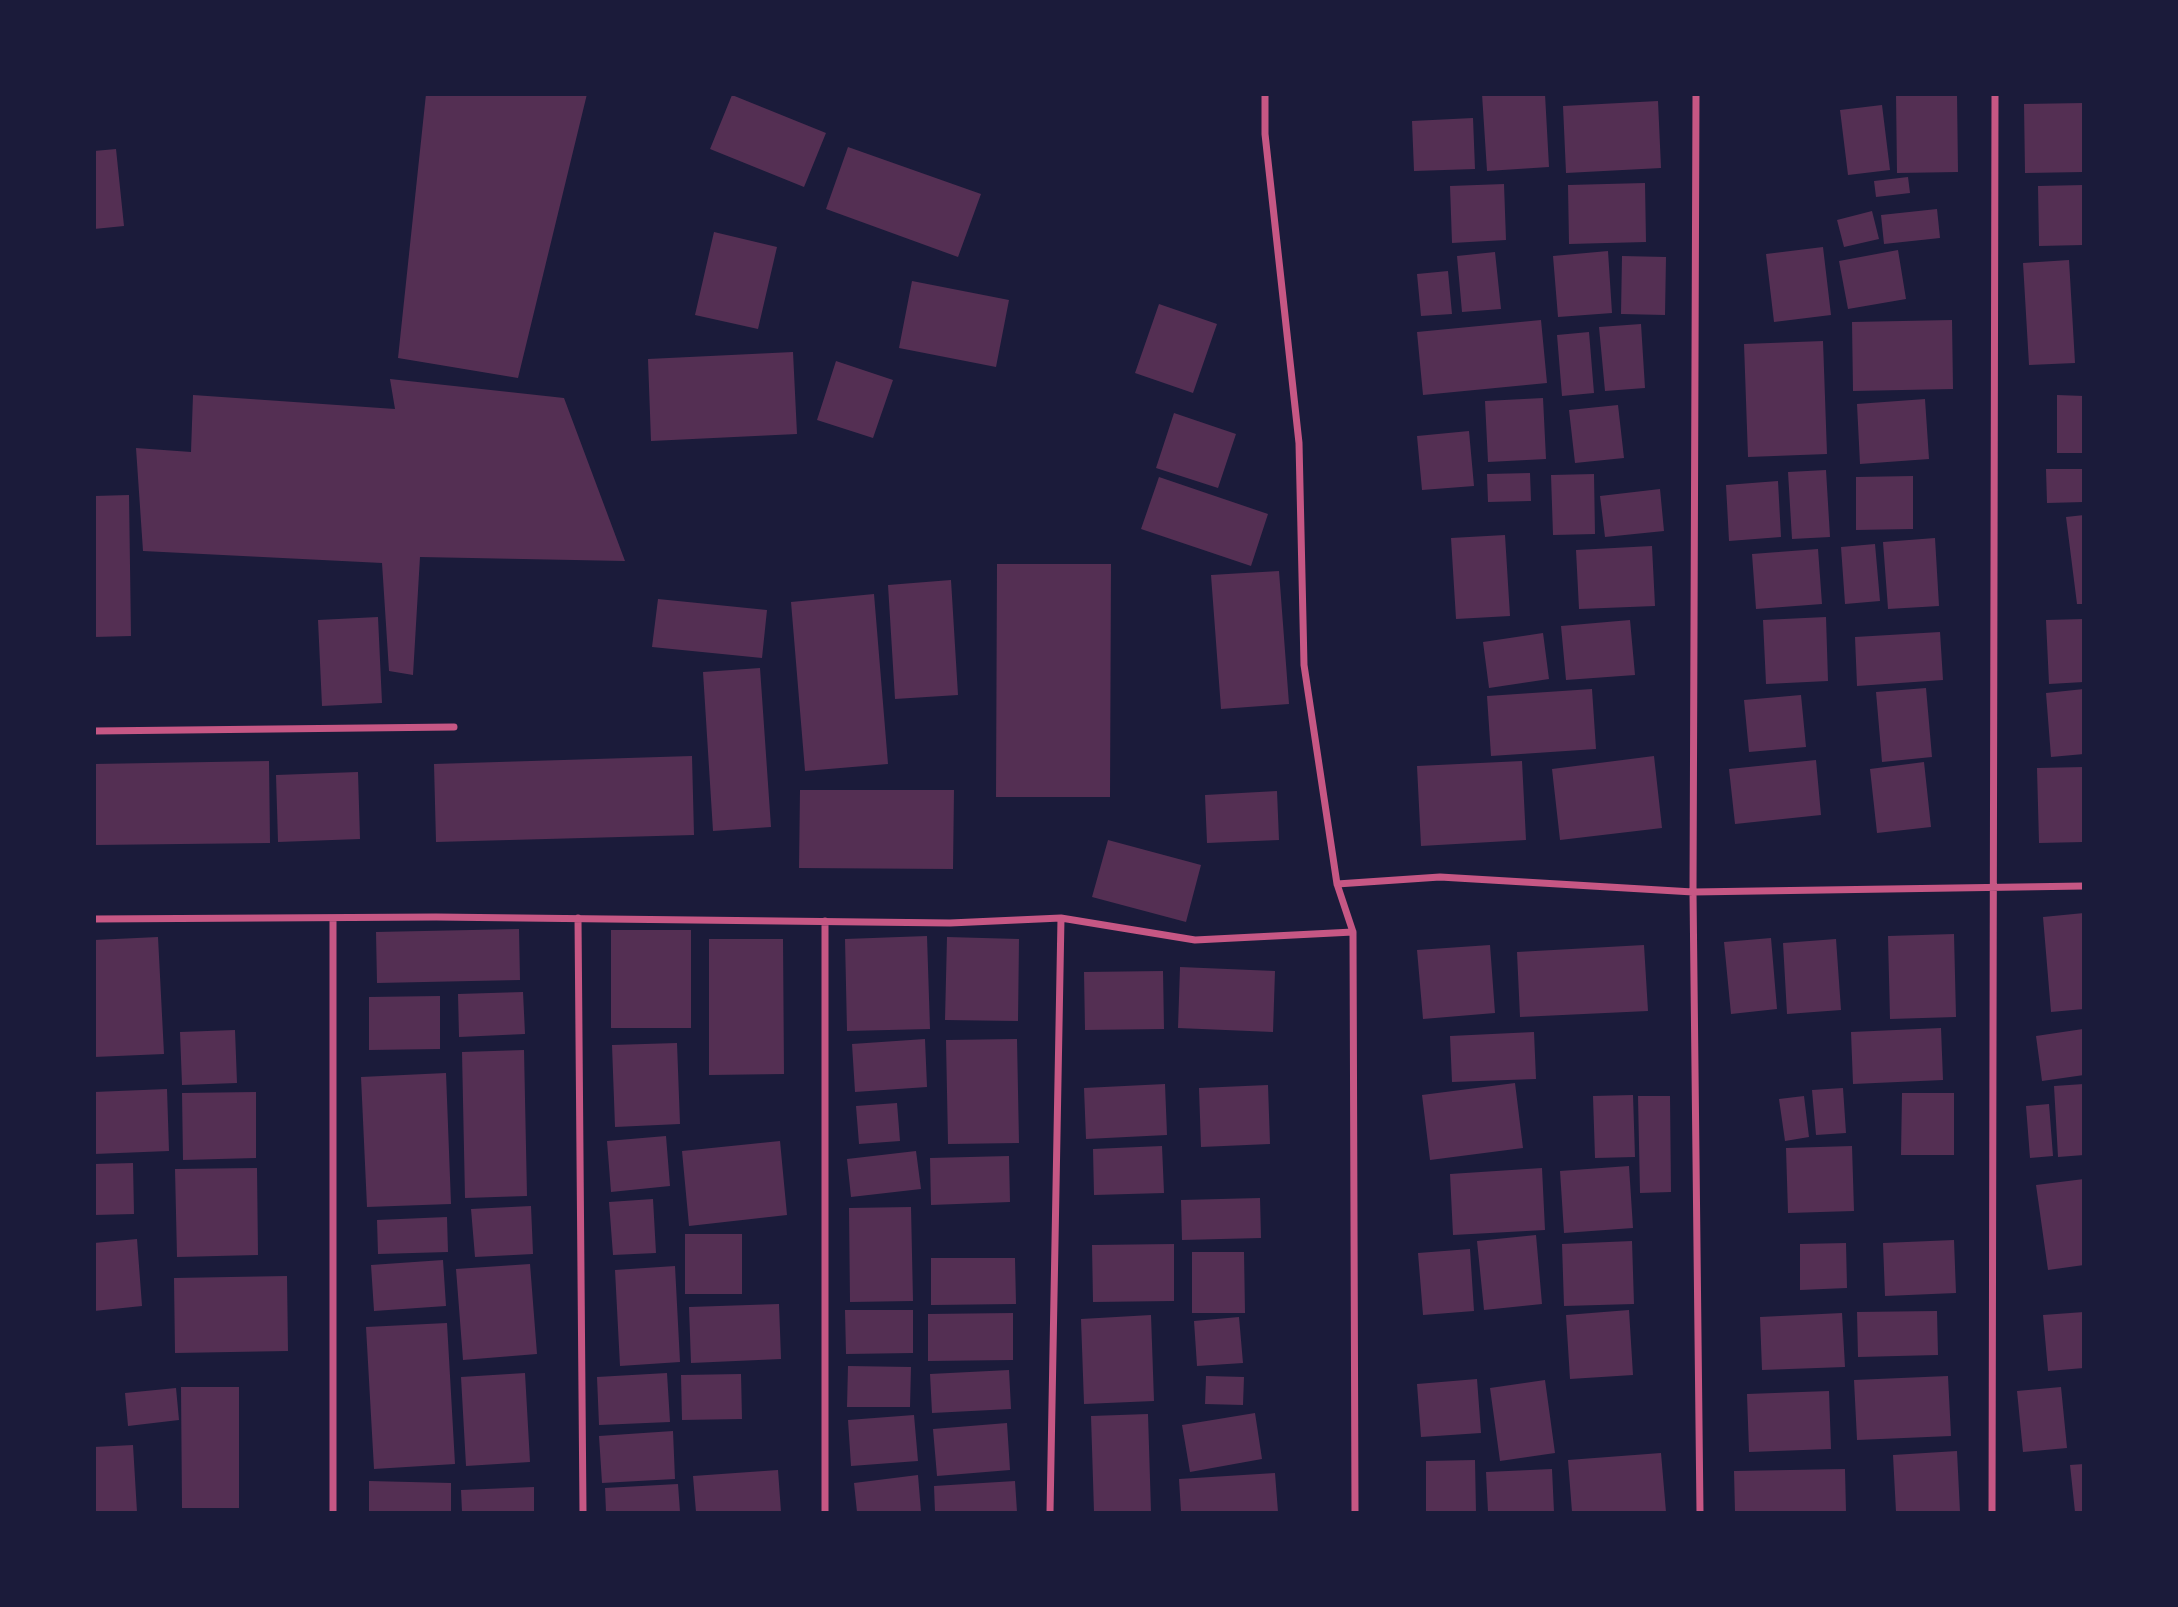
<!DOCTYPE html>
<style>
body{margin:0}
#map{position:relative;width:2178px;height:1607px;overflow:hidden;background:#1b1b3a;font-family:Mulish,sans-serif}
canvas{display:block}
.frame{position:absolute;inset:0;border:96px solid #1b1b3a;pointer-events:none}
</style>
<div id="map">
<canvas width="2178" height="1607"></canvas>
<div class="frame"></div>
</div>
<script>
const ctx = document.querySelector('canvas').getContext('2d');
ctx.lineJoin = 'round';
function paint(path, color) {
  ctx.fillStyle = color;
  ctx.fill(path, 'evenodd');
}
function poly(rows) {
  const path = new Path2D();
  for (const r of rows) {
    path.moveTo(r[0], r[1]);
    for (let i = 2; i < r.length; i += 2) path.lineTo(r[i], r[i + 1]);
  }
  return path;
}
function strokePath(path, color, width, dash) {
  ctx.strokeStyle = color;
  ctx.lineWidth = width;
  ctx.lineCap = dash ? 'butt' : 'round';
  ctx.setLineDash(dash || []);
  ctx.stroke(path);
}
paint(poly([
 [426,94,587,94,518,378,398,358],
 [1482,94,1545,94,1549,167,1487,171],
 [1896,94,1957,94,1958,172,1897,173],
 [732,95,826,133,804,187,710,149],
 [1658,101,1661,168,1566,173,1563,106],
 [2084,103,2084,172,2025,173,2024,104],
 [1882,105,1890,170,1848,175,1840,110],
 [1473,118,1475,169,1414,171,1412,121],
 [848,147,981,194,958,257,826,209],
 [116,149,124,226,94,229,94,151],
 [1908,177,1910,193,1876,197,1874,181],
 [1645,183,1646,242,1569,244,1568,185],
 [1504,184,1506,240,1452,243,1450,186],
 [2084,185,2084,245,2039,246,2038,186],
 [1937,209,1940,238,1884,244,1881,215],
 [1872,211,1879,239,1844,247,1837,220],
 [714,232,777,247,758,329,695,315],
 [1823,247,1831,315,1774,322,1766,254],
 [1898,250,1906,299,1848,309,1839,261],
 [1608,251,1612,313,1558,317,1553,256],
 [1495,252,1501,309,1462,312,1457,256],
 [1622,256,1666,257,1665,315,1621,314],
 [2069,260,2075,363,2029,365,2023,263],
 [1448,271,1452,314,1421,316,1417,274],
 [912,281,1009,300,996,367,899,348],
 [1159,304,1217,324,1193,393,1135,373],
 [1541,320,1547,383,1423,395,1417,332],
 [1952,320,1953,389,1853,391,1852,322],
 [1641,324,1645,388,1605,391,1599,327],
 [1589,332,1594,393,1562,396,1557,335],
 [1823,341,1827,454,1748,457,1744,344],
 [793,352,797,434,651,441,648,359],
 [836,361,893,380,873,438,817,420],
 [390,379,564,398,625,561,420,557,413,675,389,671,382,563,143,551,136,448,191,452,193,395,395,409],
 [2057,395,2084,396,2084,453,2057,453],
 [1543,398,1546,459,1488,462,1485,401],
 [1925,399,1929,459,1860,464,1857,404],
 [1618,405,1624,458,1575,463,1569,410],
 [1174,413,1236,434,1218,488,1156,468],
 [1469,431,1474,486,1422,490,1417,436],
 [2046,469,2084,469,2084,502,2047,503],
 [1826,470,1830,537,1792,539,1788,472],
 [1530,473,1531,501,1488,502,1487,474],
 [1594,474,1595,534,1553,535,1551,475],
 [1913,476,1913,529,1856,530,1856,477],
 [1159,477,1268,514,1251,566,1141,529],
 [1778,481,1781,537,1729,541,1726,485],
 [1660,489,1664,531,1605,537,1600,496],
 [129,495,131,636,94,637,94,496],
 [2084,515,2084,604,2077,604,2066,517],
 [1505,535,1510,616,1456,619,1451,538],
 [1935,538,1939,606,1888,609,1883,542],
 [1875,544,1880,601,1845,604,1841,547],
 [1652,546,1655,606,1579,609,1576,550],
 [1818,549,1822,604,1756,609,1752,554],
 [997,564,1111,564,1110,797,996,797],
 [1279,571,1289,704,1221,709,1211,575],
 [951,580,958,695,895,699,888,585],
 [874,594,888,764,805,771,791,602],
 [658,599,767,610,762,658,652,647],
 [378,617,382,703,322,706,318,620],
 [1826,617,1828,681,1766,684,1763,620],
 [2084,619,2084,682,2049,684,2046,620],
 [1630,620,1635,675,1566,680,1561,626],
 [1940,632,1943,680,1857,686,1855,637],
 [1543,633,1549,679,1489,688,1483,642],
 [760,668,771,827,713,831,703,672],
 [1926,688,1932,757,1882,762,1876,692],
 [1592,689,1596,749,1491,756,1487,696],
 [2084,689,2084,754,2051,757,2046,693],
 [1801,695,1806,747,1749,752,1744,700],
 [692,756,694,835,436,842,434,764],
 [1654,756,1662,828,1560,840,1552,769],
 [1816,760,1821,815,1735,824,1729,769],
 [269,761,270,843,94,845,94,764],
 [1522,761,1526,840,1421,846,1417,766],
 [1924,762,1931,827,1877,833,1870,769],
 [2084,767,2084,842,2039,843,2037,768],
 [358,772,360,839,278,842,276,775],
 [800,790,954,790,953,869,799,868],
 [1277,791,1279,840,1207,843,1205,795],
 [1108,840,1201,865,1186,922,1092,897],
 [2084,913,2084,1009,2051,1012,2043,917],
 [519,929,520,980,377,983,376,932],
 [611,930,691,930,691,1028,611,1028],
 [1954,934,1956,1017,1890,1019,1888,936],
 [927,936,930,1029,847,1031,845,939],
 [158,937,164,1054,94,1057,94,940],
 [947,937,1019,939,1018,1021,945,1020],
 [1771,938,1777,1009,1731,1014,1724,942],
 [709,939,783,939,784,1074,709,1075],
 [1836,939,1841,1010,1787,1014,1783,943],
 [1490,945,1495,1013,1423,1019,1417,950],
 [1644,945,1648,1011,1520,1017,1517,952],
 [1180,967,1275,971,1273,1032,1178,1028],
 [1163,971,1164,1029,1085,1030,1084,972],
 [523,992,525,1034,459,1037,458,994],
 [440,996,440,1049,369,1050,369,997],
 [1941,1028,1943,1080,1853,1084,1851,1032],
 [2083,1029,2084,1075,2042,1081,2036,1036],
 [235,1030,237,1083,182,1085,180,1032],
 [1534,1032,1536,1079,1452,1082,1450,1036],
 [925,1039,927,1087,855,1092,852,1044],
 [1017,1039,1019,1143,948,1144,946,1040],
 [677,1043,680,1124,615,1127,612,1045],
 [524,1050,527,1196,465,1198,462,1052],
 [446,1073,451,1204,367,1207,361,1077],
 [1515,1083,1523,1148,1430,1160,1422,1095],
 [1165,1084,1167,1135,1086,1139,1084,1088],
 [2084,1084,2084,1155,2058,1157,2054,1086],
 [1268,1085,1270,1144,1201,1147,1199,1088],
 [1843,1088,1846,1133,1816,1135,1812,1090],
 [167,1089,169,1151,94,1154,94,1092],
 [256,1092,256,1158,183,1160,182,1093],
 [1902,1093,1954,1093,1954,1155,1901,1155],
 [1633,1095,1635,1157,1595,1158,1593,1096],
 [1638,1096,1670,1096,1671,1192,1640,1193],
 [1804,1096,1809,1137,1785,1141,1779,1099],
 [897,1103,900,1141,859,1144,856,1106],
 [2049,1104,2053,1156,2030,1158,2026,1106],
 [666,1136,670,1186,611,1192,607,1141],
 [780,1141,787,1215,689,1226,682,1151],
 [1162,1146,1164,1193,1094,1195,1093,1149],
 [1852,1146,1854,1211,1788,1213,1786,1148],
 [916,1151,921,1189,851,1197,847,1159],
 [1009,1156,1010,1202,931,1205,930,1158],
 [133,1163,134,1214,94,1215,94,1164],
 [1629,1166,1633,1228,1564,1233,1560,1171],
 [257,1168,258,1255,177,1257,175,1169],
 [1542,1168,1545,1230,1453,1235,1450,1174],
 [2084,1179,2084,1265,2048,1270,2036,1185],
 [1260,1198,1261,1238,1182,1240,1181,1200],
 [653,1199,656,1253,613,1255,609,1202],
 [531,1206,533,1254,475,1257,471,1209],
 [911,1207,913,1301,850,1302,849,1208],
 [447,1217,448,1252,378,1254,377,1220],
 [685,1234,742,1234,742,1294,685,1294],
 [1536,1235,1542,1304,1484,1310,1477,1241],
 [137,1239,142,1306,94,1311,94,1243],
 [1954,1240,1956,1293,1885,1296,1883,1243],
 [1632,1241,1634,1304,1564,1306,1562,1244],
 [1846,1243,1847,1288,1800,1290,1800,1244],
 [1174,1244,1174,1301,1093,1302,1092,1245],
 [1470,1249,1474,1311,1423,1315,1418,1253],
 [1192,1252,1244,1252,1245,1313,1192,1313],
 [931,1258,1015,1258,1016,1304,931,1305],
 [443,1260,446,1306,374,1311,371,1265],
 [530,1264,537,1354,463,1360,456,1269],
 [675,1266,680,1362,620,1366,615,1270],
 [287,1276,288,1351,175,1353,174,1278],
 [779,1304,781,1359,691,1363,689,1307],
 [845,1310,913,1310,913,1353,846,1354],
 [1629,1310,1633,1375,1570,1379,1566,1315],
 [1937,1311,1938,1355,1858,1357,1857,1312],
 [2084,1312,2084,1368,2048,1371,2043,1315],
 [1013,1313,1013,1360,928,1361,928,1314],
 [1842,1313,1845,1367,1762,1370,1760,1317],
 [1151,1315,1154,1401,1084,1404,1081,1319],
 [1239,1317,1243,1363,1197,1366,1194,1321],
 [447,1323,455,1464,374,1469,366,1327],
 [848,1366,911,1367,910,1407,847,1407],
 [1009,1370,1011,1409,932,1413,930,1374],
 [525,1373,530,1462,466,1466,461,1377],
 [667,1373,670,1422,599,1425,597,1377],
 [741,1374,742,1419,682,1420,681,1375],
 [1206,1376,1244,1377,1243,1405,1205,1404],
 [1948,1376,1951,1436,1857,1440,1854,1380],
 [1477,1379,1481,1433,1421,1437,1417,1384],
 [1545,1380,1555,1453,1500,1461,1490,1388],
 [181,1387,239,1387,239,1508,182,1508],
 [2061,1387,2067,1448,2023,1452,2017,1391],
 [176,1388,179,1420,128,1426,125,1393],
 [1829,1391,1831,1449,1749,1452,1747,1394],
 [1255,1413,1262,1459,1190,1472,1182,1425],
 [1148,1414,1151,1512,1094,1512,1091,1416],
 [914,1415,918,1461,851,1466,848,1420],
 [1007,1423,1010,1470,937,1476,933,1429],
 [673,1431,675,1479,602,1483,599,1436],
 [133,1445,137,1512,94,1512,94,1447],
 [1957,1451,1960,1512,1896,1512,1893,1455],
 [1661,1453,1666,1512,1572,1512,1568,1460],
 [1475,1460,1476,1512,1426,1512,1426,1461],
 [2084,1464,2084,1512,2075,1512,2070,1465],
 [1552,1469,1554,1512,1488,1512,1486,1472],
 [1845,1469,1846,1512,1735,1512,1734,1471],
 [778,1470,781,1512,696,1512,693,1476],
 [1275,1473,1278,1512,1181,1512,1179,1479],
 [918,1475,921,1512,857,1512,854,1483],
 [369,1481,451,1483,451,1512,369,1512],
 [1015,1481,1017,1512,935,1512,934,1486],
 [678,1484,680,1512,606,1512,605,1488],
 [534,1487,534,1512,462,1512,461,1490]
]), '#542f53');
strokePath(poly([
 [1265,94,1265,134,1299,443,1304,665,1337,884,1353,932,1355,1512],
 [1696,94,1693,892,1700,1512],
 [94,731,454,727],
 [1337,884,1440,877,1693,892,2084,886],
 [333,918,333,1512],
 [578,918,583,1512],
 [94,919,436,917,950,923,1061,918,1195,940,1353,932],
 [825,921,825,1512],
 [1050,1512,1061,918],
 [1992,1512,1995,94]
]), '#c65784', 7);
</script>
